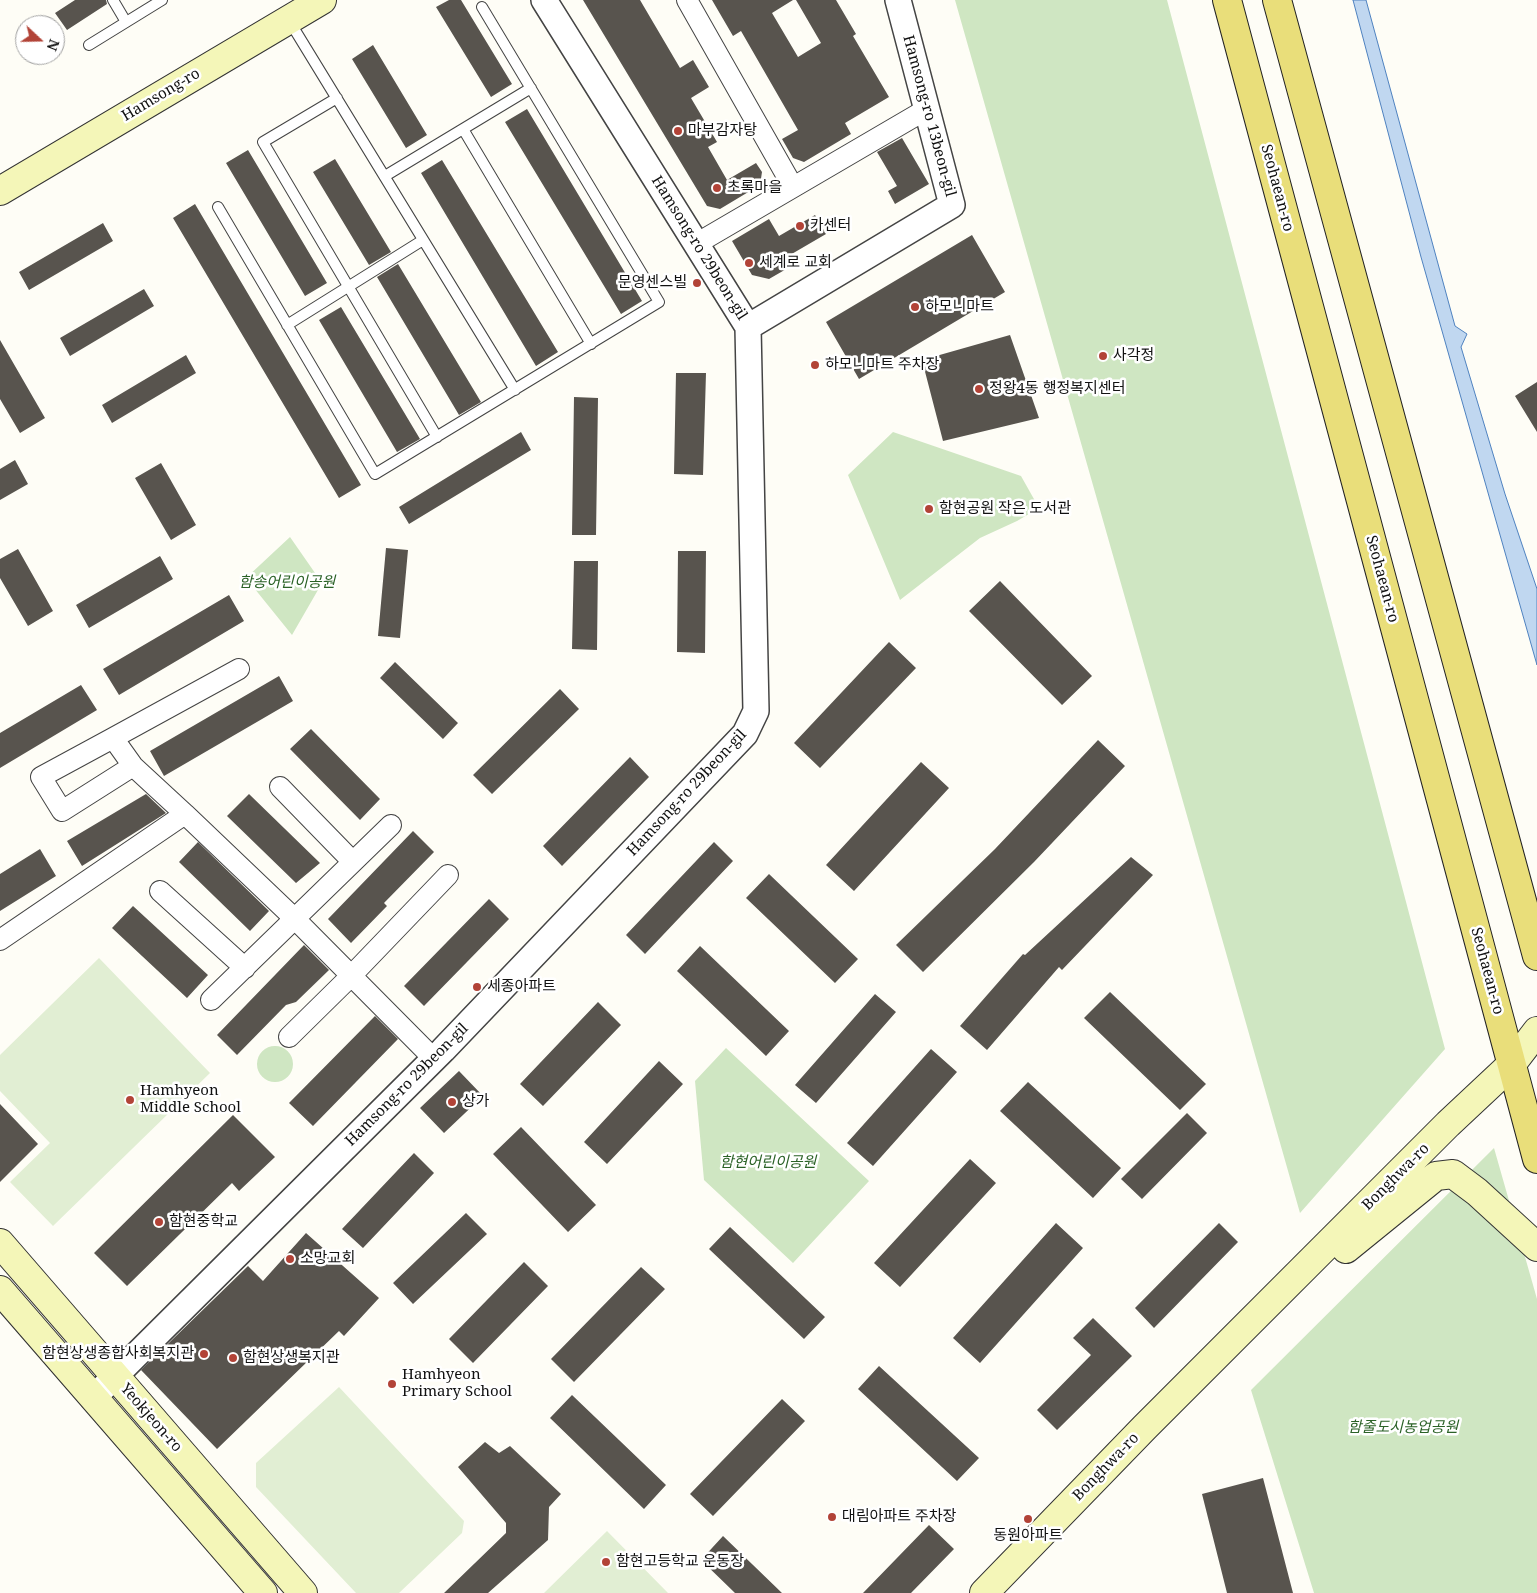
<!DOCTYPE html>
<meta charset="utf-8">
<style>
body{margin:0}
#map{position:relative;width:1537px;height:1593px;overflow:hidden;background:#fefdf6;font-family:"Noto Serif",serif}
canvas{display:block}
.north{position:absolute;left:15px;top:15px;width:50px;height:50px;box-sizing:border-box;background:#fff;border:1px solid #a0a0a0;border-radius:50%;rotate:111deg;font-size:14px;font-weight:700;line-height:20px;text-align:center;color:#111}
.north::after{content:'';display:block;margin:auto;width:18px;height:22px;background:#b24337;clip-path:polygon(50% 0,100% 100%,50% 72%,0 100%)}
</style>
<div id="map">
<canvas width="1537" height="1593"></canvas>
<div class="north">N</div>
</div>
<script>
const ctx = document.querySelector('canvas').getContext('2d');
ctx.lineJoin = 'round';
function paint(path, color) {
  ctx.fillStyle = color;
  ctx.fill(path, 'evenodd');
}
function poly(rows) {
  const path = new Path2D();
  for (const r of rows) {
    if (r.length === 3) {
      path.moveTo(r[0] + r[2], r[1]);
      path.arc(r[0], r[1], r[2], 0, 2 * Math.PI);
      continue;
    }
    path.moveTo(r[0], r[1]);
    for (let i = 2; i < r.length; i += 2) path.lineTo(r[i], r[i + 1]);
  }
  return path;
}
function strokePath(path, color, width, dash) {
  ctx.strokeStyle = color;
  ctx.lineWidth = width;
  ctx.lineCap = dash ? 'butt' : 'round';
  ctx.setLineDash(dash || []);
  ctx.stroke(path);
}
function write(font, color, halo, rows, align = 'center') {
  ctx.font = font + ' "Noto Serif","Noto Sans KR",serif';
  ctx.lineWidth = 5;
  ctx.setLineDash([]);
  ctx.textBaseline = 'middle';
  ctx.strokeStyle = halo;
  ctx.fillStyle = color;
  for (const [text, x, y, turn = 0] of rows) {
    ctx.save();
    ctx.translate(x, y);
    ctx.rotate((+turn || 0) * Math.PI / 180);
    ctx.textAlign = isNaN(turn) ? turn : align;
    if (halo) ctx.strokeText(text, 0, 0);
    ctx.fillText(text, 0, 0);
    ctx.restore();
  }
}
paint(poly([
 [955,0,1167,0,1445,1049,1300,1213],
 [893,432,1021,476,1039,508,1017,521,980,538,900,600,848,475],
 [290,537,322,583,292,635,246,578],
 [275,1064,18],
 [726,1048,869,1181,793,1263,704,1180,695,1081],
 [1494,1148,1537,1299,1537,1593,1314,1593,1251,1390]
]), '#cfe6c2');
paint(poly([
 [99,958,210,1073,53,1226,10,1182,50,1143,0,1091,0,1055],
 [339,1387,464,1521,462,1533,399,1593,356,1593,256,1487,256,1463],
 [607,1531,668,1593,544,1593]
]), '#e1eed3');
const water = poly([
 [1353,0,1366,0,1455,326,1467,334,1461,347,1505,494,1537,589,1537,665,1421,257,1353,0]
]);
paint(water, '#c0d7f0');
strokePath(water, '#4f82bf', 1);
paint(poly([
 [75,0,106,0,107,4,67,30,55,13],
 [449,0,461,0,512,84,491,97,436,7],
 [583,0,640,0,680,68,693,60,709,87,691,98,717,142,708,147,727,180,756,163,762,172,760,185,720,209,707,206],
 [712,0,793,0,772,13,798,57,821,43,796,0,836,0,856,34,853,36,889,97,845,123,851,134,804,162,793,158,782,139,798,130,741,31,733,36],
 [373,45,427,135,406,148,352,59],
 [527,109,642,301,621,314,505,122],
 [902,138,929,184,895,204,888,191,897,186,877,152],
 [248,150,327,283,305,296,226,163],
 [335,159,391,252,369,265,313,172],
 [442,160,558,352,536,366,421,173],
 [195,204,361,485,339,498,173,218],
 [815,215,826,234,790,255,795,264,769,279,752,275,732,241,769,219,779,236],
 [103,223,113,241,29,290,19,272],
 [972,235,1005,292,859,379,826,322],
 [398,264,481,402,459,415,377,277],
 [144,289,154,306,70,356,60,338],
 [341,307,420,439,397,452,319,320],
 [1010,335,1039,418,943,441,922,360],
 [0,340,45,418,20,433,0,399],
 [186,355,196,373,112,423,102,405],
 [676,373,706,373,703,475,674,474],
 [1537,382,1537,432,1515,396],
 [574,397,598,398,596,535,572,535],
 [521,432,531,450,409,524,399,507],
 [15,460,28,484,0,500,0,469],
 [161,463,196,525,171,540,135,478],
 [386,548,408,550,400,638,378,636],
 [18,549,53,611,28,626,0,578,0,559],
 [678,551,706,551,705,653,677,652],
 [160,556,173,579,89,628,76,605],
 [574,561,598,561,597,650,572,649],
 [1000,581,1092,676,1062,705,969,611],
 [229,595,244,621,119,695,103,669],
 [889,642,916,668,820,768,794,743],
 [395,662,458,723,443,739,380,678],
 [279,676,293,701,164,776,150,751],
 [81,685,97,710,0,768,0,733],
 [560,689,579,709,492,794,473,775],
 [311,729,380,799,360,820,290,749],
 [1098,740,1125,766,1034,862,923,972,896,945,995,849],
 [630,757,649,777,562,866,543,846],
 [921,762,949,788,854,891,826,865],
 [146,794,166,813,82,866,67,841],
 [249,794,320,863,296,883,227,816],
 [413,831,434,852,384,903,387,906,351,943,328,919],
 [198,842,269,911,250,931,179,862],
 [714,842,733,861,645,954,626,935],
 [40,849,56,876,0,911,0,874],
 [1131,857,1153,875,1062,970,1059,967,987,1050,960,1026,1023,954,1025,955],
 [769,874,858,959,835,983,746,898],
 [489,899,509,919,424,1006,404,986],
 [133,906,208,975,187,998,112,928],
 [304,945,329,970,296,1002,286,1005,237,1055,217,1035],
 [700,946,789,1031,766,1056,677,971],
 [1110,992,1206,1084,1180,1110,1084,1018],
 [875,994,896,1012,816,1103,795,1085],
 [598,1002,621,1025,543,1106,520,1084],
 [375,1016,398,1039,313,1126,289,1103],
 [931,1049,957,1072,873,1166,847,1143],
 [659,1061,683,1084,607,1164,584,1142],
 [459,1071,483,1096,444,1133,420,1108],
 [1028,1082,1121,1168,1093,1198,1000,1111],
 [0,1104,38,1144,0,1182],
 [1187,1113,1207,1133,1142,1199,1121,1179],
 [233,1115,275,1157,239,1191,232,1183,127,1286,94,1253],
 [521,1127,596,1205,568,1232,493,1154],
 [414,1153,434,1173,363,1248,342,1229],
 [970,1159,996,1183,900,1287,874,1263],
 [466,1213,487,1234,413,1304,393,1283],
 [1056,1223,1083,1248,980,1363,953,1338],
 [1219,1223,1238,1242,1154,1328,1135,1308],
 [730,1227,825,1317,804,1339,709,1249],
 [306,1233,379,1298,344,1336,339,1331,217,1449,141,1370,248,1266,263,1281],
 [524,1262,548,1286,473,1363,449,1339],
 [641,1267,665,1289,574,1382,551,1359],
 [1093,1318,1132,1356,1057,1430,1037,1410,1091,1355,1073,1338],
 [879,1366,979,1458,957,1481,858,1389],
 [572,1395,666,1485,644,1509,550,1418],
 [782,1399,805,1421,713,1516,690,1494],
 [485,1442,499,1453,510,1446,561,1494,549,1507,548,1540,488,1593,444,1593,506,1533,506,1523,458,1467],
 [1263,1478,1293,1593,1227,1593,1202,1494],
 [929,1525,954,1549,911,1593,863,1593],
 [723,1536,782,1593,735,1593,701,1560]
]), '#58544e');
const service = poly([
 [113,0,126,22],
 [290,22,515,390],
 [89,45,162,0],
 [337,98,263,142,437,437],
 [463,129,591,344],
 [385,176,531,88],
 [218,207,375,474,659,302,482,7],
 [287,325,423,240]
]);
const minor = poly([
 [687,0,793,187],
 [696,244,927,109],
 [113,738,239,669],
 [133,766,113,738,41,777,62,811,133,766,185,814],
 [280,787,353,862],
 [160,891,245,968],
 [0,940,185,814,295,919,434,1059],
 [211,1000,391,825],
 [289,1037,351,976,448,875]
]);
const tertiary = poly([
 [748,327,952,205,898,0],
 [93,1398,443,1050,745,734,756,711,748,327,544,0]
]);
const secondary = poly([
 [0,191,322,0],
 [0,1243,303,1593],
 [1346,1249,1436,1176,1453,1174,1477,1192,1537,1247],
 [0,1290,263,1593],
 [984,1593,1145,1427,1448,1124,1511,1065,1537,1031]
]);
const primary = poly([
 [1227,0,1537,1159],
 [1277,0,1537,956]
]);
strokePath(service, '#444', 12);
strokePath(minor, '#444', 22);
strokePath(tertiary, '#444', 28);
strokePath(secondary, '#333', 30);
strokePath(primary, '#222', 30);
strokePath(service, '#fff', 10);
strokePath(minor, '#fff', 20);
strokePath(tertiary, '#fff', 25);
strokePath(secondary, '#f4f6b8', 28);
strokePath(primary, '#e9de7a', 28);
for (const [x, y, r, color] of [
 [678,131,5,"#b24337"],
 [717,188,5,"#b24337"],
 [800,226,5,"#b24337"],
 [749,263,5,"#b24337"],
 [697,283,5,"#b24337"],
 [915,307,5,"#b24337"],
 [1103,356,5,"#b24337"],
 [815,365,5,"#b24337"],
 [979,389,5,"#b24337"],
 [929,509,5,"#b24337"],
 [477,987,5,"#b24337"],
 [130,1100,5,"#b24337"],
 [452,1102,5,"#b24337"],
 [159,1222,5,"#b24337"],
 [290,1259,5,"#b24337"],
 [204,1354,5,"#b24337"],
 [233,1358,5,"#b24337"],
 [392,1384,5,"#b24337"],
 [832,1517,5,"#b24337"],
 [1028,1519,5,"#b24337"],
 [606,1562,5,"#b24337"]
]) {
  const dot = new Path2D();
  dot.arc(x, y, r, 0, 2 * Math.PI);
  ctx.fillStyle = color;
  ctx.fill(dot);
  strokePath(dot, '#fff', 2);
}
write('15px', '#111', '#fff', [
 ["Hamsong-ro",161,95,-31],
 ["Hamsong-ro 13beon-gil",929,116,75],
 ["Seohaean-ro",1277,188,75],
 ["Hamsong-ro 29beon-gil",699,248,58],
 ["Seohaean-ro",1382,579,75],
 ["Hamsong-ro 29beon-gil",687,793,-47],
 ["Seohaean-ro",1487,971,75],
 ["Hamsong-ro 29beon-gil",407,1085,-45],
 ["Bonghwa-ro",1396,1177,-45],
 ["Yeokjeon-ro",151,1418,49],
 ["Bonghwa-ro",1106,1467,-46]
]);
write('15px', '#111', '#fff', [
 ["마부감자탕",688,131],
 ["초록마을",727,188],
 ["카센터",810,226],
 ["세계로 교회",759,263],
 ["문영센스빌",687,283,"right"],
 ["하모니마트",925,307],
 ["사각정",1113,356],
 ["하모니마트 주차장",825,365],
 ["정왕4동 행정복지센터",989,389],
 ["함현공원 작은 도서관",939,509],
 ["세종아파트",487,987],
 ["Hamhyeon",140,1091],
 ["Middle School",140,1108],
 ["상가",462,1102],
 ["함현중학교",169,1222],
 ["소망교회",300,1259],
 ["함현상생종합사회복지관",194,1354,"right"],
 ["함현상생복지관",243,1358],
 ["Hamhyeon",402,1375],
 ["Primary School",402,1392],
 ["대림아파트 주차장",842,1517],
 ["동원아파트",1028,1536,"center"],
 ["함현고등학교 운동장",616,1562]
], 'left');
write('italic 15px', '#2b6227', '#fff', [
 ["함송어린이공원",287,583],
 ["함현어린이공원",768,1163],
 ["함줄도시농업공원",1403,1428]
]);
</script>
